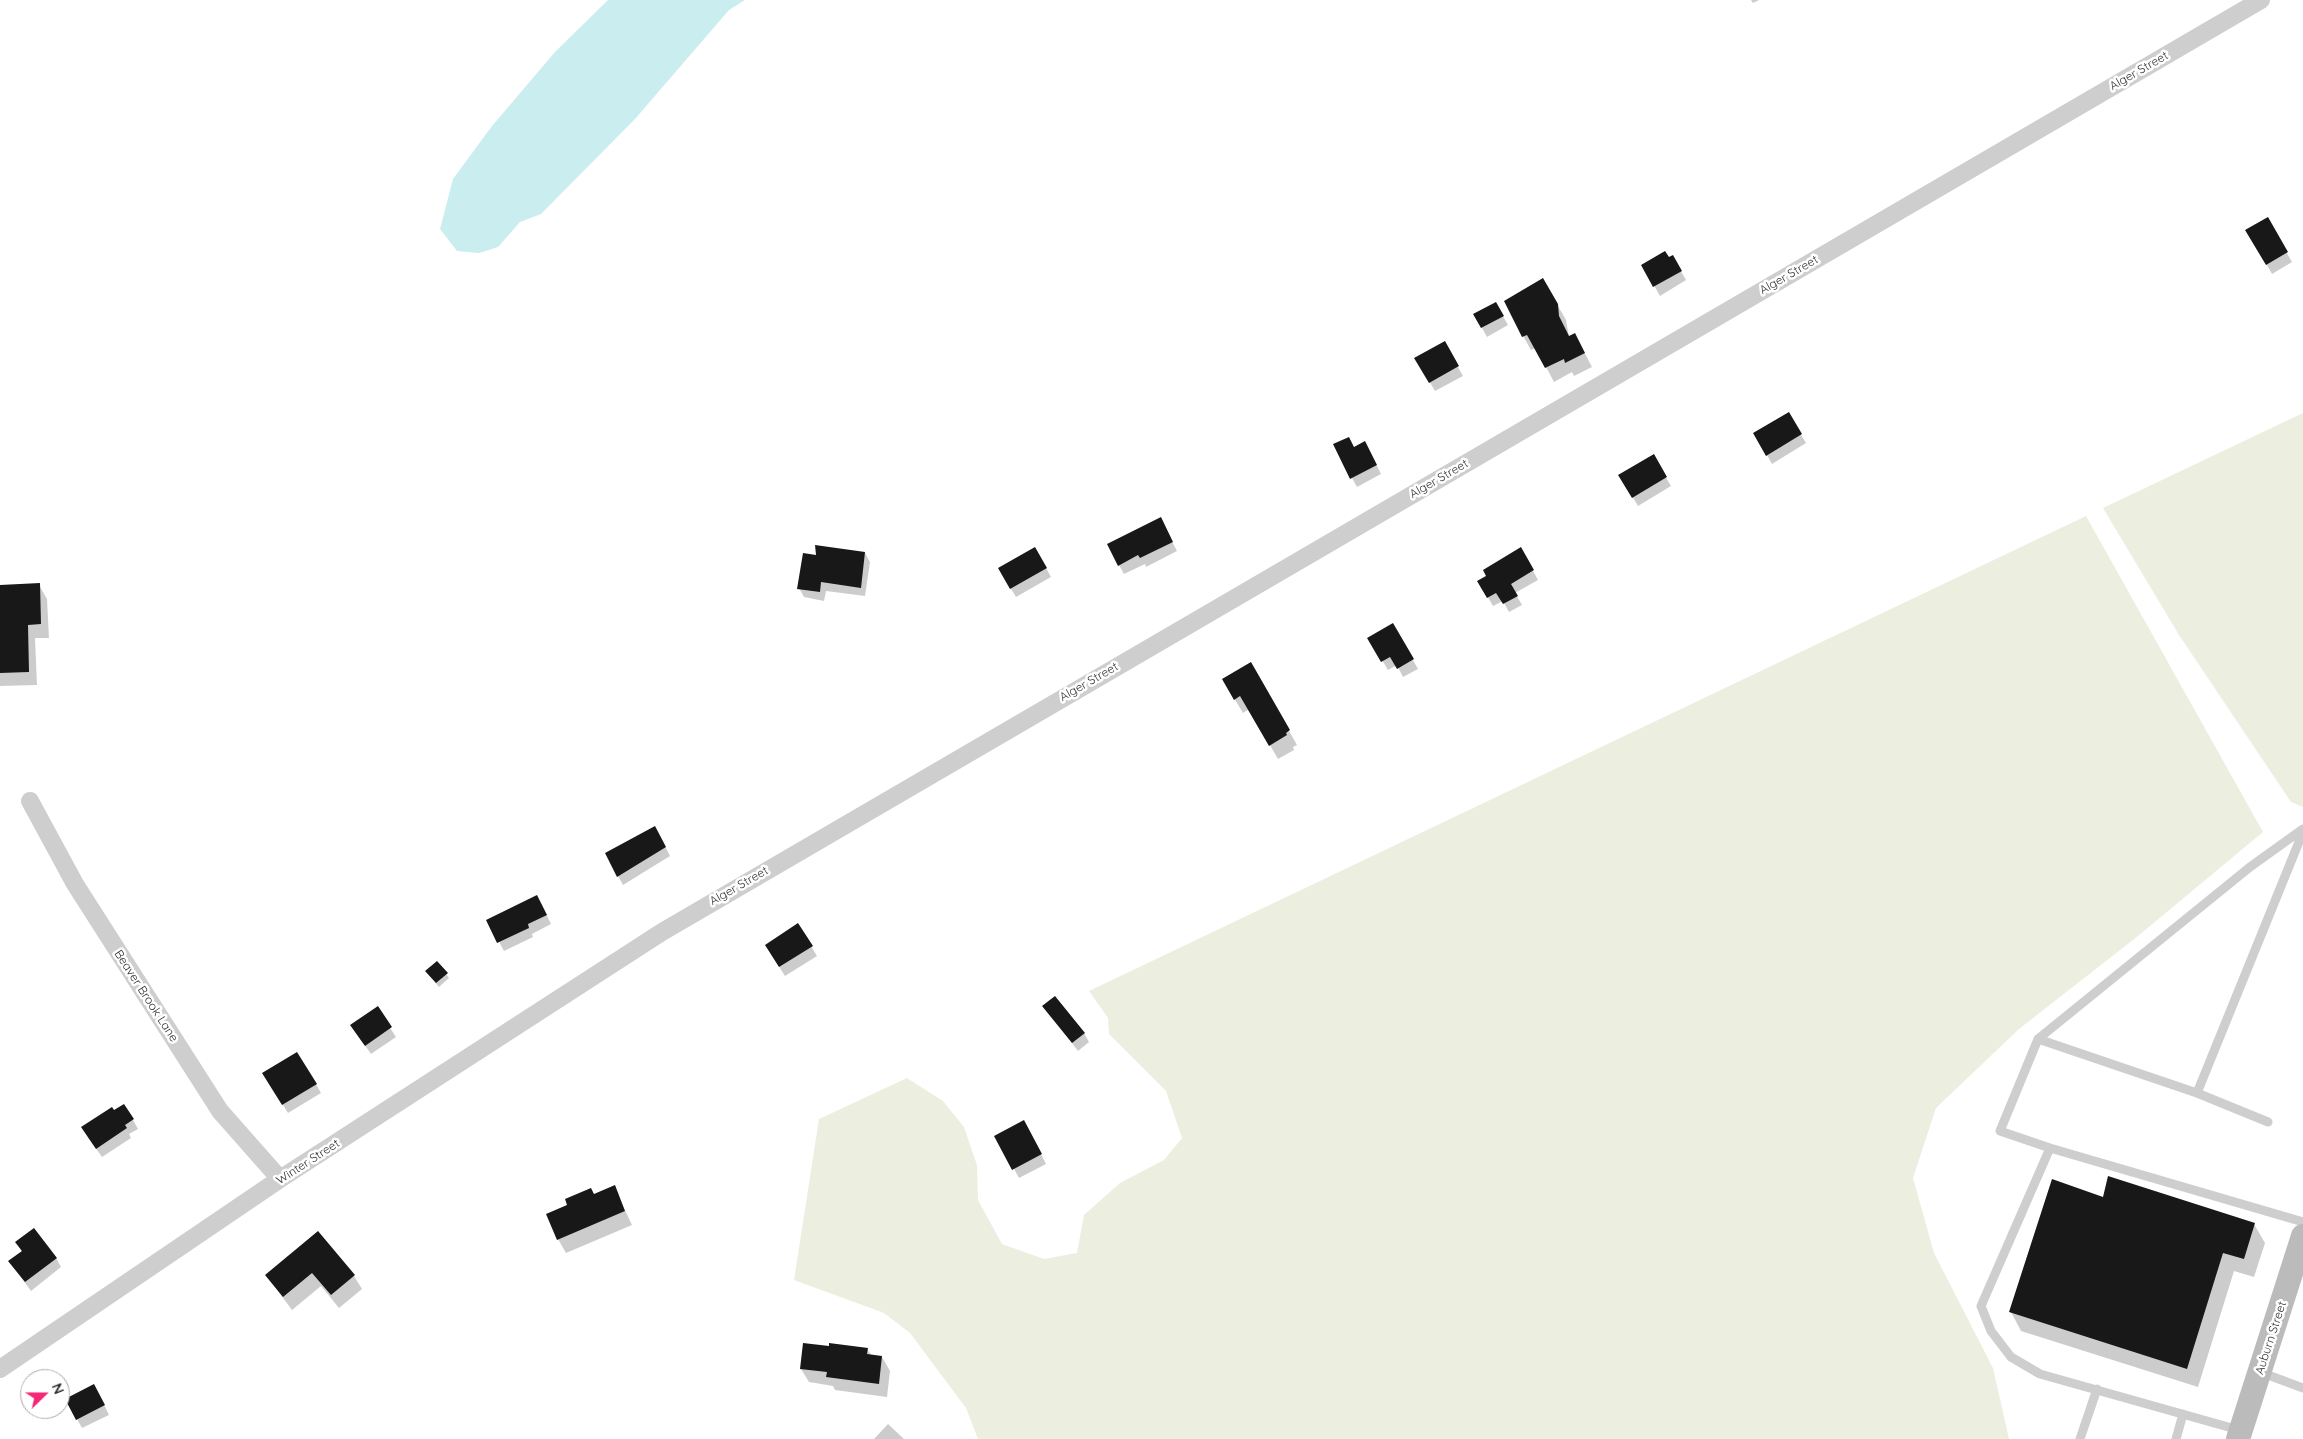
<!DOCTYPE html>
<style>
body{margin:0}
#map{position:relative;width:2303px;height:1439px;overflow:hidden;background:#fff;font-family:Quicksand,sans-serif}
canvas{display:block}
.north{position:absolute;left:20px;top:1369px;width:50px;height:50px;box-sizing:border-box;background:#fff;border:1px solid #adadad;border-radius:50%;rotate:68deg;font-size:14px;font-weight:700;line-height:20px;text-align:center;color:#313131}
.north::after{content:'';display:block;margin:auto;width:18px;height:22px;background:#f32877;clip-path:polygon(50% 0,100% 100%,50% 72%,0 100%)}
</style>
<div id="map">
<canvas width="2303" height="1439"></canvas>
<div class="north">N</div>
</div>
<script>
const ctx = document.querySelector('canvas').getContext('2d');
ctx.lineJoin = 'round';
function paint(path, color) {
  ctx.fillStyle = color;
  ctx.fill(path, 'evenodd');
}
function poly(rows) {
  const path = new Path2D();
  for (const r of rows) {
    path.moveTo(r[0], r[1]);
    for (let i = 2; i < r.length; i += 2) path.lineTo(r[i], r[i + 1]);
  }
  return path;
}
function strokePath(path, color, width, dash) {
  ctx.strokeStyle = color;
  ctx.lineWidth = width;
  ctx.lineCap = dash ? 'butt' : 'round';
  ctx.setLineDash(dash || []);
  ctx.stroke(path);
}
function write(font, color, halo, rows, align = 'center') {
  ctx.font = font + ' Quicksand,sans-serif';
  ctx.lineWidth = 5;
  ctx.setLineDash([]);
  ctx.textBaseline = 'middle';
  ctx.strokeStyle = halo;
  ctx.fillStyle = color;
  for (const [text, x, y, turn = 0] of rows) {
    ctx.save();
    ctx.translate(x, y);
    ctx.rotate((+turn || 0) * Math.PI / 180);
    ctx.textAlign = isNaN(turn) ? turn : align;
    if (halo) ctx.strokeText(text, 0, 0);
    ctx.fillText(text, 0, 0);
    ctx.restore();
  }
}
paint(poly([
 [2303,413,2303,807,2291,802,2179,635,2103,508],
 [2086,516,2263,832,2138,936,2019,1029,1936,1108,1913,1178,1934,1253,1993,1368,2009,1439,978,1439,966,1408,910,1333,884,1313,794,1280,819,1119,907,1078,943,1101,964,1127,977,1165,978,1200,1002,1244,1044,1259,1077,1253,1084,1215,1120,1183,1164,1160,1182,1138,1166,1091,1109,1034,1108,1018,1089,991]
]), '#ecefdf');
paint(poly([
 [608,0,745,0,729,10,635,119,541,214,520,222,498,247,479,253,457,251,440,229,453,179,492,126,555,52]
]), '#caedf0');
paint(poly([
 [1751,0,1759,0,1753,3],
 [2267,218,2292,262,2272,274,2247,230],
 [1672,256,1686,280,1660,296,1643,266],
 [1543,280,1566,320,1569,337,1582,348,1592,367,1574,376,1572,372,1554,382,1536,348,1531,350,1523,336],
 [1496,304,1508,325,1487,337,1475,315],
 [1444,343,1463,376,1435,391,1416,359],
 [1788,413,1806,443,1772,464,1755,434],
 [1370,452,1381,474,1357,487,1352,478],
 [1653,456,1671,486,1638,506,1620,475],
 [1165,528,1177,551,1146,567,1145,564,1124,574,1119,565],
 [1035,548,1051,577,1016,597,999,569],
 [1521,549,1538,580,1515,593,1522,605,1509,612,1503,601,1493,606,1479,582],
 [865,553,870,562,865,596,826,591,824,601,804,597,799,588,817,557],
 [39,585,47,599,49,638,35,638,37,685,0,686,0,586],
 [1393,625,1418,669,1403,677,1397,665,1388,670,1369,638],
 [1251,664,1297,745,1293,747,1294,750,1278,759,1249,709,1243,713,1223,680],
 [660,836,670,856,623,885,606,854],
 [542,906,551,924,532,934,533,937,504,951,488,921],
 [798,925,817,956,785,976,771,954],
 [437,962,449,978,439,987,429,975],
 [1044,1006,1084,1033,1089,1042,1078,1051],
 [377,1008,396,1037,371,1054,357,1034],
 [269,1082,316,1084,321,1093,288,1113],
 [114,1112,133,1120,138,1129,129,1134,131,1138,102,1157,88,1137],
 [1029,1130,1046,1164,1019,1178,996,1136],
 [614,1187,632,1225,566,1253,558,1239,594,1195],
 [2104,1198,2254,1224,2265,1243,2254,1277,2234,1271,2198,1387,2021,1331,2011,1312],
 [318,1232,354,1276,362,1289,339,1308,321,1286,292,1310,266,1275],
 [17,1243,56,1258,61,1267,31,1291,10,1262,22,1252],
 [867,1349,872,1356,882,1357,890,1371,887,1397,835,1390,833,1386,809,1382,801,1369],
 [99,1394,109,1415,82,1428,77,1419],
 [888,1424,904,1439,874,1439]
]), '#0003');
paint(poly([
 [2268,217,2288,252,2266,265,2245,230],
 [1665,251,1669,257,1673,255,1682,271,1653,287,1641,265],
 [1543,278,1558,304,1559,316,1569,336,1575,333,1585,353,1565,363,1564,359,1545,368,1527,335,1522,337,1504,301],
 [1496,302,1504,316,1481,328,1473,314],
 [1445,341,1459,366,1429,383,1414,358],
 [1789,412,1802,434,1766,456,1753,433],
 [1349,437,1354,447,1365,441,1377,465,1350,479,1333,444],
 [1654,454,1667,477,1632,498,1618,475],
 [1161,517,1173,542,1140,558,1138,555,1118,566,1107,544],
 [815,545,865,552,861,588,821,582,820,592,797,589,803,553,816,555],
 [1035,547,1047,568,1010,589,998,568],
 [1521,547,1534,570,1511,584,1518,596,1503,604,1496,593,1487,598,1477,581,1486,576,1483,570],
 [40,583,41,624,28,625,29,672,0,673,0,585],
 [1393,623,1414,659,1397,669,1390,657,1381,662,1367,638],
 [1251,662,1290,730,1286,733,1287,735,1269,746,1240,696,1234,700,1222,679],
 [655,826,666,847,617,877,605,853],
 [537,895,547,915,528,924,529,928,497,943,486,920],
 [798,923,813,946,779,967,765,945],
 [437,961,448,973,436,983,425,971],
 [1055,996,1085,1033,1072,1043,1042,1006],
 [378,1006,392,1027,365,1046,350,1025],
 [297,1052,317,1084,282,1105,262,1073],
 [124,1104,134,1119,125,1125,127,1128,96,1149,81,1127,112,1107,114,1110],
 [1024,1120,1042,1154,1012,1170,994,1136],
 [2108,1176,2255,1223,2244,1259,2223,1253,2187,1369,2009,1312,2052,1179,2103,1197],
 [615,1185,625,1211,557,1240,546,1214,567,1205,565,1199,591,1188,594,1194],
 [34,1228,57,1258,25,1282,8,1261,22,1251,15,1242],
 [318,1231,355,1275,331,1295,312,1273,283,1297,265,1275],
 [803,1343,829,1346,829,1343,868,1348,867,1354,882,1356,879,1384,826,1377,827,1372,800,1369],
 [94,1384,105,1405,76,1420,65,1399]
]), '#181818');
strokePath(poly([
 [2303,829,2250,867,2038,1039,2000,1131,2050,1148,2303,1222],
 [2038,1039,2197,1093,2303,832],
 [2197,1093,2268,1122],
 [2050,1148,1981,1306,1991,1331,2011,1357,2040,1374,2239,1430],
 [2260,1372,2303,1388],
 [2080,1439,2097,1389],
 [2176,1439,2183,1414]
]), '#cecece', 9);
strokePath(poly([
 [30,801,75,884,220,1111,280,1179],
 [0,1369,280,1179,662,932,2261,0]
]), '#cecece', 18);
strokePath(poly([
 [2238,1439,2303,1236]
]), '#bbb', 24);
write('12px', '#313131', '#fff', [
 ["Alger Street",2139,71,-30],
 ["Alger Street",1789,275,-30],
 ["Alger Street",1439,479,-30],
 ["Alger Street",1089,682,-30],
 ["Alger Street",739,886,-30],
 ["Beaver Brook Lane",146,996,57],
 ["Winter Street",308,1162,-33],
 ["Auburn Street",2271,1338,-72]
]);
</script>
